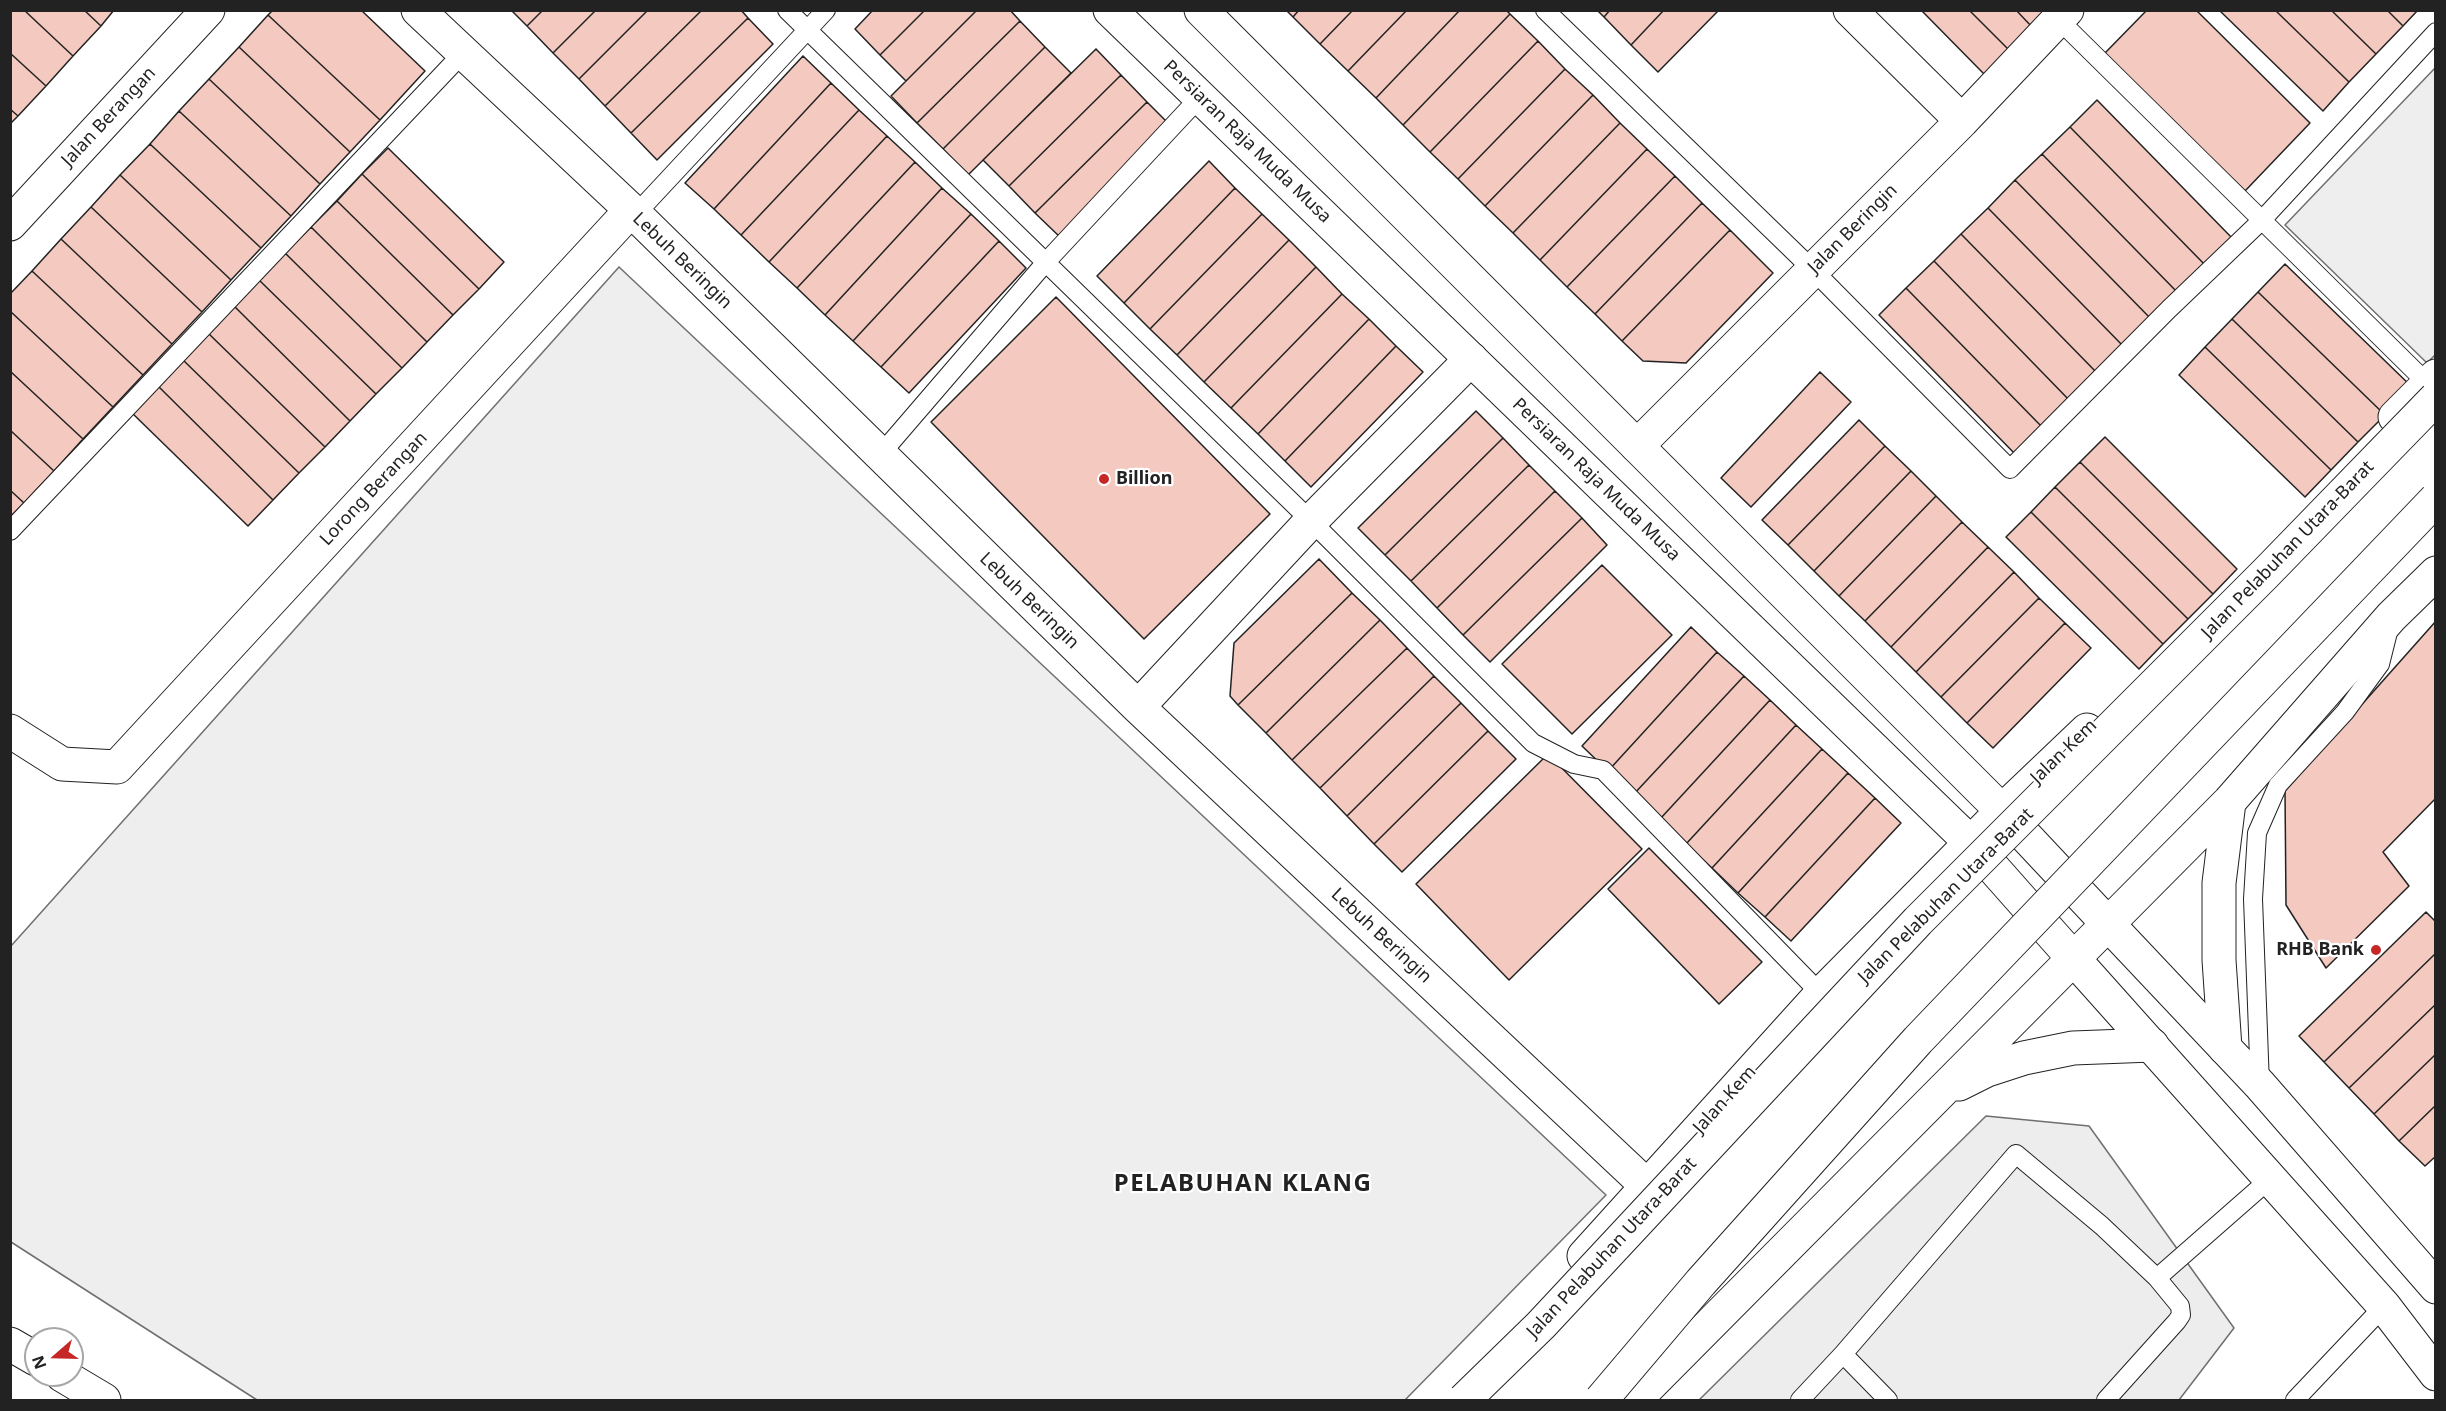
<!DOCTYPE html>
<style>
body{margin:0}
#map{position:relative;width:2446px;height:1411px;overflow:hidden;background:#fff;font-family:"Noto Sans",sans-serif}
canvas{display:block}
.frame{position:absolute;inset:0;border:12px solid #222;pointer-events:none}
.north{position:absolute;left:24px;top:1327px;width:60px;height:60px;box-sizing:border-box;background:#fff;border:2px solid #a7a7a7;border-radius:50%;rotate:250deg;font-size:16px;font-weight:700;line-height:24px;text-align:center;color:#222}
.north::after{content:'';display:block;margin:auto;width:21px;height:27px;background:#c62828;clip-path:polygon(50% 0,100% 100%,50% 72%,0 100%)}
</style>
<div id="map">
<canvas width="2446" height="1411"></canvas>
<div class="frame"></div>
<div class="north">N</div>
</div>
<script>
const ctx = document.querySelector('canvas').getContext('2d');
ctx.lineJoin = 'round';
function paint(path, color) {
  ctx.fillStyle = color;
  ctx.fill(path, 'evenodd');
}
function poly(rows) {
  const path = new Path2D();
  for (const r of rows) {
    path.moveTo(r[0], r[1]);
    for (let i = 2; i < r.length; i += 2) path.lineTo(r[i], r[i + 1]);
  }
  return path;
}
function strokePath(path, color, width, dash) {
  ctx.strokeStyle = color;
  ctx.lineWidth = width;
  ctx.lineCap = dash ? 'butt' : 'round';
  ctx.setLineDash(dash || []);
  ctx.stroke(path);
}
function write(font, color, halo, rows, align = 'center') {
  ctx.font = font + ' "Noto Sans",sans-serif';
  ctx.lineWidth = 4.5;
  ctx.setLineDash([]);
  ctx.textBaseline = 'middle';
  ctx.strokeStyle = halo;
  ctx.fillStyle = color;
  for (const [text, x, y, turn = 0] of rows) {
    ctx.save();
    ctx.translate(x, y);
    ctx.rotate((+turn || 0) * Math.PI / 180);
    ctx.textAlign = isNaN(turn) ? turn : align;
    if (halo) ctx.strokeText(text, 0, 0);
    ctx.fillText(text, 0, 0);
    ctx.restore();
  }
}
const green = poly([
 [2435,68,2436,354,2427,363,2285,225,2435,68],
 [619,267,1606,1195,1405,1400,257,1400,11,1242,11,946,619,267]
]);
paint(green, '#eee');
strokePath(green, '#6f6f6f', 1.5);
const parking = poly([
 [1986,1116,2089,1126,2234,1328,2179,1400,1699,1400,1986,1116]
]);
paint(parking, '#ededed');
strokePath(parking, '#6f6f6f', 1.5);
const building = poly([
 [10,10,24,10,73,56,46,86,10,53,10,10],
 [24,10,84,10,101,26,73,56,24,10],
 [84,10,114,10,101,26,84,10],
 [273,10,361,10,425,71,380,120,268,15,273,10],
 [511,10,543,10,527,26,511,10],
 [543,10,596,10,553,53,527,26,543,10],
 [596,10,648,10,579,79,553,53,596,10],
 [648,10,702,10,605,106,579,79,648,10],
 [702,10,741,10,748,18,631,133,605,106,702,10],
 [873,10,925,10,880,55,855,29,873,10],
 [925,10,977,10,906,81,880,55,925,10],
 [977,10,1010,10,1020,21,917,123,891,96,977,10],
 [1286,10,1299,10,1293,17,1286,10],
 [1299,10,1353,10,1320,44,1293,17,1299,10],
 [1353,10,1407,10,1348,71,1320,44,1353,10],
 [1407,10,1460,10,1376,98,1348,71,1407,10],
 [1460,10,1506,10,1510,14,1403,125,1376,98,1460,10],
 [1597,10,1610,10,1604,17,1597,10],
 [1610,10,1664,10,1631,45,1604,17,1610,10],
 [1664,10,1719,10,1658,72,1631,45,1664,10],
 [1921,10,1969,10,2009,50,1985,75,1921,10],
 [1969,10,2016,10,2032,27,2009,50,1969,10],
 [2016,10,2048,10,2032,27,2016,10],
 [2147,10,2196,10,2310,123,2245,191,2104,54,2147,10],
 [2219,10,2275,10,2349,82,2323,111,2219,10],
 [2275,10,2331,10,2376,54,2349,82,2275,10],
 [2331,10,2387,10,2403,26,2376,54,2331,10],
 [2387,10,2418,10,2403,26,2387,10],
 [1510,14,1538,41,1430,152,1403,125,1510,14],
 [268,15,380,120,350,152,239,47,268,15],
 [748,18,773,44,657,160,631,133,748,18],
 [1020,21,1045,47,943,149,917,123,1020,21],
 [1538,41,1565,69,1458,179,1430,152,1538,41],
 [239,47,350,152,320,184,209,79,239,47],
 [1045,47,1071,73,968,175,943,149,1045,47],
 [1096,49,1121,75,1009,186,983,160,1096,49],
 [10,53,46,86,18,116,10,109,10,53],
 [803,56,831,83,714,209,685,183,803,56],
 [1565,69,1593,95,1485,206,1458,179,1565,69],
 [1121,75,1147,102,1035,213,1009,186,1121,75],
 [209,79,320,184,291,216,179,111,209,79],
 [831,83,859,110,741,235,714,209,831,83],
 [1593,95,1620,123,1513,233,1485,206,1593,95],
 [2097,100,2235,241,2208,268,2070,127,2097,100],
 [1147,102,1173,128,1061,238,1035,213,1147,102],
 [10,109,18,116,10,124,10,109],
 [859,110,887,136,769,262,741,235,859,110],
 [179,111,291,216,261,248,150,144,179,111],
 [1620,123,1647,149,1540,260,1513,233,1620,123],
 [2070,127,2208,268,2180,295,2042,154,2070,127],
 [887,136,915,162,797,288,769,262,887,136],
 [150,144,261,248,231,280,120,175,150,144],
 [388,148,504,262,479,289,362,174,388,148],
 [1647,149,1675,176,1567,287,1540,260,1647,149],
 [2042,154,2180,295,2153,321,2015,180,2042,154],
 [1209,161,1235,188,1124,303,1097,276,1209,161],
 [915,162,942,188,825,315,797,288,915,162],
 [362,174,479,289,453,315,337,201,362,174],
 [120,175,231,280,202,312,91,207,120,175],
 [1675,176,1702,203,1595,314,1567,287,1675,176],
 [2015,180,2153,321,2126,349,1988,208,2015,180],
 [942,188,971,214,853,341,825,315,942,188],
 [1235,188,1262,214,1150,329,1124,303,1235,188],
 [337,201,453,315,427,342,311,227,337,201],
 [1702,203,1730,230,1622,341,1595,314,1702,203],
 [91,207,202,312,172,344,61,239,91,207],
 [1988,208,2126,349,2099,375,1961,234,1988,208],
 [971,214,999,241,881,367,853,341,971,214],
 [1262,214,1289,240,1177,355,1150,329,1262,214],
 [311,227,427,342,402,368,285,253,311,227],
 [1730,230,1773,273,1686,363,1643,361,1622,341,1730,230],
 [1961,234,2099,375,2072,403,1934,261,1961,234],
 [61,239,172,344,143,375,32,271,61,239],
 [1289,240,1316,267,1204,382,1177,355,1289,240],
 [999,241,1026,268,909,393,881,367,999,241],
 [285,253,402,368,376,394,259,280,285,253],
 [1934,261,2072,403,2044,429,1906,288,1934,261],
 [2285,264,2412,387,2385,415,2258,292,2285,264],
 [1316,267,1342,294,1231,408,1204,382,1316,267],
 [32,271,143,375,113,407,10,311,10,294,32,271],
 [259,280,376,394,350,421,234,306,259,280],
 [1906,288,2044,429,2017,456,1879,315,1906,288],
 [2258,292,2385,415,2358,442,2232,319,2258,292],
 [1342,294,1369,319,1258,434,1231,408,1342,294],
 [1056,297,1270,514,1144,639,931,422,1056,297],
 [234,306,350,421,325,447,208,333,234,306],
 [10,311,113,407,83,439,10,371,10,311],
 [1369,319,1396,346,1285,461,1258,434,1369,319],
 [2232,319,2358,442,2331,470,2205,347,2232,319],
 [208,333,325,447,299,473,182,359,208,333],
 [1396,346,1423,372,1311,487,1285,461,1396,346],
 [2205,347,2331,470,2305,497,2179,375,2205,347],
 [182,359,299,473,273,500,157,385,182,359],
 [10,371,83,439,54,471,10,430,10,371],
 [1820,372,1851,402,1751,507,1721,478,1820,372],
 [157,385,273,500,248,526,131,412,157,385],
 [1476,411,1503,438,1385,555,1358,528,1476,411],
 [1859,420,1885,446,1788,545,1762,520,1859,420],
 [10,430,54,471,24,503,10,490,10,430],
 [2105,437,2237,569,2213,594,2080,462,2105,437],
 [1503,438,1529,465,1411,581,1385,555,1503,438],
 [1885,446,1911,471,1814,571,1788,545,1885,446],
 [2080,462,2213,594,2188,619,2055,487,2080,462],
 [1529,465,1555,491,1437,608,1411,581,1529,465],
 [1911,471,1936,496,1839,596,1814,571,1911,471],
 [2055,487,2188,619,2163,644,2031,512,2055,487],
 [10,490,24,503,10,517,10,490],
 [1555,491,1582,518,1463,635,1437,608,1555,491],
 [1936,496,1962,522,1865,621,1839,596,1936,496],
 [2031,512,2163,644,2139,669,2006,537,2031,512],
 [1582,518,1607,545,1490,662,1463,635,1582,518],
 [1962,522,1988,547,1891,647,1865,621,1962,522],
 [1988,547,2014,572,1916,672,1891,647,1988,547],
 [1319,559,1352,593,1238,705,1230,696,1234,643,1319,559],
 [1602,565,1672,635,1572,734,1502,664,1602,565],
 [2014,572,2039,598,1941,697,1916,672,2014,572],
 [1352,593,1380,620,1266,733,1238,705,1352,593],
 [2039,598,2065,623,1967,723,1941,697,2039,598],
 [1380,620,1407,648,1292,760,1266,733,1380,620],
 [2436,621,2436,798,2383,852,2409,886,2326,968,2286,905,2285,791,2436,621],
 [2065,623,2091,648,1993,748,1967,723,2065,623],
 [1691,627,1717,652,1608,771,1582,746,1691,627],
 [1407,648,1434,676,1320,788,1292,760,1407,648],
 [1717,652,1744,676,1633,795,1608,771,1717,652],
 [1434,676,1461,703,1347,816,1320,788,1434,676],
 [1744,676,1770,700,1660,819,1633,795,1744,676],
 [1770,700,1796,725,1686,844,1660,819,1770,700],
 [1461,703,1488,731,1374,844,1347,816,1461,703],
 [1796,725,1822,749,1712,868,1686,844,1796,725],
 [1488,731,1516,759,1402,872,1374,844,1488,731],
 [1822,749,1848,773,1738,893,1712,868,1822,749],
 [1548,754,1642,849,1509,980,1416,884,1548,754],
 [1848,773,1875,798,1765,917,1738,893,1848,773],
 [1875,798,1901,823,1791,941,1765,917,1875,798],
 [1649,848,1762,962,1719,1004,1608,889,1649,848],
 [2426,912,2436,922,2436,953,2324,1062,2299,1036,2426,912],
 [2436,953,2436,1004,2349,1088,2324,1062,2436,953],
 [2436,1004,2436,1054,2374,1114,2349,1088,2436,1004],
 [2436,1054,2436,1105,2399,1141,2374,1114,2436,1054],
 [2436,1105,2436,1156,2425,1166,2399,1141,2436,1105]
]);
paint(building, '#f3c9c0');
strokePath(building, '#222', 1.5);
const lane = poly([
 [787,10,1311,521,1533,743,1574,764,1603,770,1821,994],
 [1545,10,1812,269,2010,469,2169,309,2262,220,2436,32],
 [2058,19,2428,384],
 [635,215,826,10],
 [880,455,1046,262,1200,97],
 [10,531,462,54],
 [2260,1085,2253,899,2257,833,2278,785,2345,712,2380,664,2389,628],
 [2157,1278,2271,1178],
 [1843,1354,1888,1400],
 [1800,1400,1843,1354,2016,1154,2102,1226,2157,1278,2180,1306,2181,1315,2177,1321,2106,1400],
 [2295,1400,2384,1306]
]);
const street = poly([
 [418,10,631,210,1138,707,1647,1186],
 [1850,10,1962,121],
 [10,224,208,10],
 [1637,446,1962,121,2067,10],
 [1138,707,1311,521,1471,359],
 [10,731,62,764,117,767,631,210],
 [2108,924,2260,1085,2436,1287],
 [2073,958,2384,1306,2436,1374],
 [10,1344,36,1359],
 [62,1375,104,1400]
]);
const secondary = poly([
 [1110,10,1972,844,2073,958],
 [1201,10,2002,811,2108,924],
 [2395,417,2436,376],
 [2225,1048,2219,960,2219,883,2229,802],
 [1959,1084,1987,1070,2024,1058,2073,1048,2152,1045],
 [1584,1256,1821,994,2002,811,2087,730],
 [1635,1400,2229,802,2391,617,2436,573]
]);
strokePath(lane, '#222', 20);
strokePath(street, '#222', 35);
strokePath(secondary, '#222', 35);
strokePath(lane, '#fff', 18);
strokePath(street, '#fff', 33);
strokePath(secondary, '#fff', 33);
const primaryBridge = poly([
 [1464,1400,1541,1325,1918,921,2266,573,2436,398],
 [1601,1400,1701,1282,1918,1040,2436,499]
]);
strokePath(primaryBridge, '#222', 35, []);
strokePath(primaryBridge, '#fff', 33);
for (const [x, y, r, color] of [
 [1104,479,6,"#c62828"],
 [2376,950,6,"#c62828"]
]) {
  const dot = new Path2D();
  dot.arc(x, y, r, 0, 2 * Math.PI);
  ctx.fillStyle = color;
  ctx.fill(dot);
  strokePath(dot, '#fff', 2);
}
write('18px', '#222', '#fff', [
 ["Jalan Berangan",109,117,-47],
 ["Persiaran Raja Muda Musa",1247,142,44],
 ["Jalan Beringin",1853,229,-45],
 ["Lebuh Beringin",682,261,44],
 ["Persiaran Raja Muda Musa",1596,480,44],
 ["Lorong Berangan",374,489,-47],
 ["Jalan Pelabuhan Utara-Barat",2288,550,-46],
 ["Lebuh Beringin",1029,601,44],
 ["Jalan Kem",2064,752,-44],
 ["Jalan Pelabuhan Utara-Barat",1946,896,-45],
 ["Lebuh Beringin",1381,936,43],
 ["Jalan Kem",1725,1100,-48],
 ["Jalan Pelabuhan Utara-Barat",1612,1248,-47]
]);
write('bold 18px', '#222', '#fff', [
 ["Billion",1116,479],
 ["RHB Bank",2364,950,"right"]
], 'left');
ctx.letterSpacing = '1.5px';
write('bold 24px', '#222', '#fff', [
 ["PELABUHAN KLANG",1243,1184]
]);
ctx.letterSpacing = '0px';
</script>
